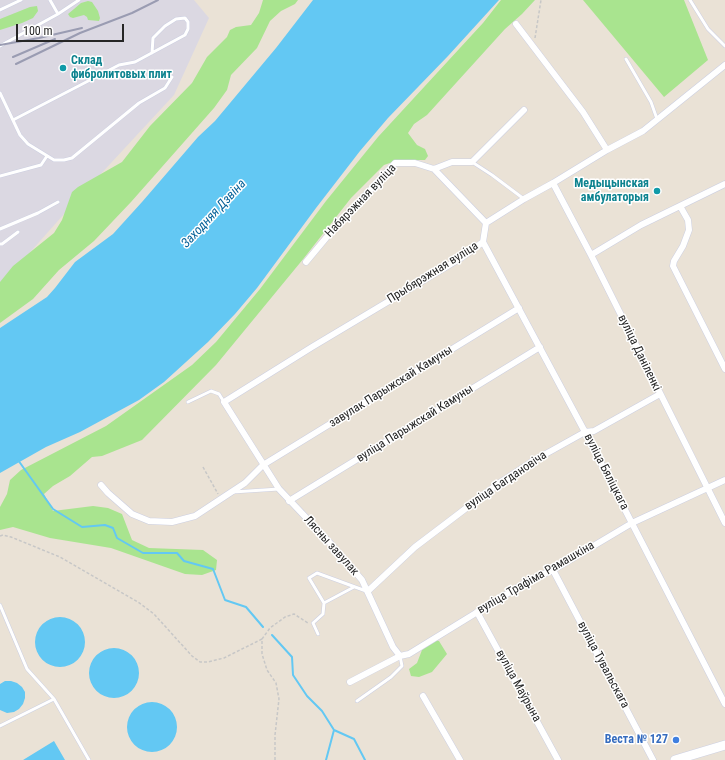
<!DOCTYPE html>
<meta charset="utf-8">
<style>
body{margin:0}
#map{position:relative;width:725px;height:760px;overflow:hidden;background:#eae2d6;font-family:"Roboto Condensed",sans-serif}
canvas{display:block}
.scale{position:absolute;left:16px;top:24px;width:108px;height:18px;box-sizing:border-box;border:2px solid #262626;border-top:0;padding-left:5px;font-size:12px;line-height:14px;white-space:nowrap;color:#262626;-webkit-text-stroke:3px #fff;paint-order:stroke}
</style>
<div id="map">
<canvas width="725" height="760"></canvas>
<div class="scale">100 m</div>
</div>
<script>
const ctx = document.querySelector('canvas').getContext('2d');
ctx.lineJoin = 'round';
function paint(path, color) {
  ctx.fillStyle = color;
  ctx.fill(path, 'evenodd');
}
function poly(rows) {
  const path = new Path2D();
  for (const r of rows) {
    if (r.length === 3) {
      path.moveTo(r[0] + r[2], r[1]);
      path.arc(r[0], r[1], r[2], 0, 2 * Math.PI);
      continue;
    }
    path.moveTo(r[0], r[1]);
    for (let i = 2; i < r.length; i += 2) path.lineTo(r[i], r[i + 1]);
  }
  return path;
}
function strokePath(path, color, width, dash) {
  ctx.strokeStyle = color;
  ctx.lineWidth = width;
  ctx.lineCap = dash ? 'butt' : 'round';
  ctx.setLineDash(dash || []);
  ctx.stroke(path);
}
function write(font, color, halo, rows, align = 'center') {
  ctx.font = font + ' "Roboto Condensed",sans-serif';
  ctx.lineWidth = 3;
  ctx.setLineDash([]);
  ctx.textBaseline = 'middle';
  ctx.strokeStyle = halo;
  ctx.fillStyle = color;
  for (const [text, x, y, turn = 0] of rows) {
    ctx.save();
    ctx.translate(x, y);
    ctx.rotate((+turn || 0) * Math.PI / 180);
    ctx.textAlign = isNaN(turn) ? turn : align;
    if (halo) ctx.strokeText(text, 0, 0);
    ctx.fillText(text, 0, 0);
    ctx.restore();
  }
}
paint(poly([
 [0,0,194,0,209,18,174,95,73,204,0,286]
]), '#dbd8e2');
paint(poly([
 [263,0,298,0,295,4,281,11,270,21,257,48,231,75,227,90,214,108,131,202,94,241,59,270,33,299,0,323,0,282,13,266,54,233,62,220,72,192,78,187,122,162,150,126,192,83,207,57,227,37,230,30,236,27,251,25,259,13],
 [501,0,535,0,522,14,505,29,427,115,414,124,408,133,417,145,425,149,428,156,425,160,399,160,384,165,351,198,304,258,216,365,142,440,102,456,92,457,70,476,53,486,44,494,53,511,93,506,108,508,122,514,132,540,149,548,203,550,217,560,216,570,202,575,185,574,111,548,50,538,13,527,0,530,0,507,7,494,10,480,21,470,106,426,192,365,216,342,260,289,326,201,378,137,483,23],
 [583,0,684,0,708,60,664,97],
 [88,1,92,2,98,11,100,18,99,21,88,20,87,17,84,15,73,18,70,17,68,14,74,9,81,3],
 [37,6,38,11,33,18,22,23,0,30,0,19,30,7],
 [434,640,439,641,447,654,432,672,419,677,411,676,409,669,417,663,422,650]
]), '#a9e48f');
paint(poly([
 [313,0,499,0,448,56,388,118,360,151,316,208,257,288,235,314,208,342,164,382,139,400,80,432,46,447,0,473,0,328,47,297,55,288,75,262,113,234,142,202,198,137,215,121,276,48],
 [60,642,25],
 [114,673,25],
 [5,681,11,681,17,683,22,687,25,692,25,698,23,704,19,709,14,712,7,713,0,710,0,684],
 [152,727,25],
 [54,741,65,760,23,760]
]), '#63c8f3');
strokePath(poly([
 [18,460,53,509,82,527,105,525,113,528,117,538,143,553,177,553,184,561,213,569,225,600,246,607,263,627],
 [272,635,292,657,293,675,307,696,322,711,334,730,354,739,365,760],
 [326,760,334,730]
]), '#63c8f3', 2);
const lane = poly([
 [50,0,58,14],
 [690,0,708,29,725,46],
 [0,10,21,0],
 [0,46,58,14,79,0],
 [626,59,651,102,657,119],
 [0,93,20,135,28,144,54,160,64,160,72,158,139,103,165,88,172,77],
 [13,120,119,65,135,62,185,35,188,29,188,22,185,18,176,19,165,26,153,38,152,53],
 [472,162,492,175,524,199],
 [0,176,41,165,47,156],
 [0,229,38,213,58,202],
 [0,244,2,244,18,232],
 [188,402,211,391,219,394,224,402],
 [233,492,279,489],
 [324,603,354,587],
 [0,605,27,669,54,699,89,760],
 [318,634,313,623,323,614,324,603,309,578,317,573,366,591],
 [357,701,391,677,402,666,400,656],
 [0,726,54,699]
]);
const street = poly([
 [516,24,583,112,607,150],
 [434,169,486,223],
 [553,183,591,255,725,523],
 [680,206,688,220,689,230,683,246,674,261,673,266,725,369],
 [483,242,585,432,725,704],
 [591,255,641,225,725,184],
 [306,262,326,238,395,163,415,163,434,169,452,162,472,162,524,110],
 [101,485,108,493,132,514,149,521,172,522,195,516,245,483,263,465,519,308],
 [289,501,540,347],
 [553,570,653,760],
 [368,591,415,547,498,484,533,461,585,432,594,431,660,394],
 [477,612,558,760],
 [400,656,393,647,362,580,331,544,279,489,224,402,312,347,461,258,483,242,486,223,524,199,553,183,607,150,643,131,725,65],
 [350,682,400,656,409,654,528,581,553,570,632,523,725,480],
 [423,696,460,760]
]);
const secondary = poly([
 [675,760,725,745]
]);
strokePath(lane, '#cccfe1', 4);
strokePath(street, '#cccfe1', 7);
strokePath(secondary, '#cccfe1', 10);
strokePath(poly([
 [535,38,541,0],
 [203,467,218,494],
 [0,536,3,535,11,537,60,557,138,602,154,614,192,656,200,662,208,662,224,658,262,639],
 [275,760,275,735,279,699,276,683,267,670,262,654,262,639,270,628,285,617,294,614,308,623]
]), '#c7c7c7', 1.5, [3, 2]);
strokePath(lane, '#fff', 3);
strokePath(street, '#fff', 6);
strokePath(secondary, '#fff', 9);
strokePath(poly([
 [0,45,39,38,82,28],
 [13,57,55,39],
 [16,64,80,33,132,13,158,0]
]), '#9a9cb2', 2);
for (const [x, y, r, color] of [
 [63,68,4,"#0f9aa8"],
 [657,191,4,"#0f9aa8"],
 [676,740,4,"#3f7fe0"]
]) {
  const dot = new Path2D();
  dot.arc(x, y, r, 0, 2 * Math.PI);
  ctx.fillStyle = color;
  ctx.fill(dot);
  strokePath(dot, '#fff', 1.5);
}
write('bold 12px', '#0d838f', '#fff', [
 ["Склад",71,61],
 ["фибролитовых плит",71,75],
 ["Медыцынская",649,184,"right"],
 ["амбулаторыя",649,198,"right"]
], 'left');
write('12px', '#262626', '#fff', [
 ["Набярэжная вуліца",361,201,-46],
 ["Прыбярэжная вуліца",433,273,-32],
 ["вуліца Даніленкі",639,353,64],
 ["завулак Парыжскай Камуны",391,387,-32],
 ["вуліца Парыжскай Камуны",415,424,-32],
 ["вуліца Бяліцкага",606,472,63],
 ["вуліца Багдановіча",506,481,-34],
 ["Лясны завулак",331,546,48],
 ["вуліца Трафіма Рамашкіна",536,578,-30],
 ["вуліца Тувальскага",603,665,62],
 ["вуліца Маўрына",518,686,61]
]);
write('bold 12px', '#366cbe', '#fff', [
 ["Веста № 127",668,740]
], 'right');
write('italic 13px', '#076299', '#fff', [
 ["Заходняя Дзвіна",214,214,-47]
]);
</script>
